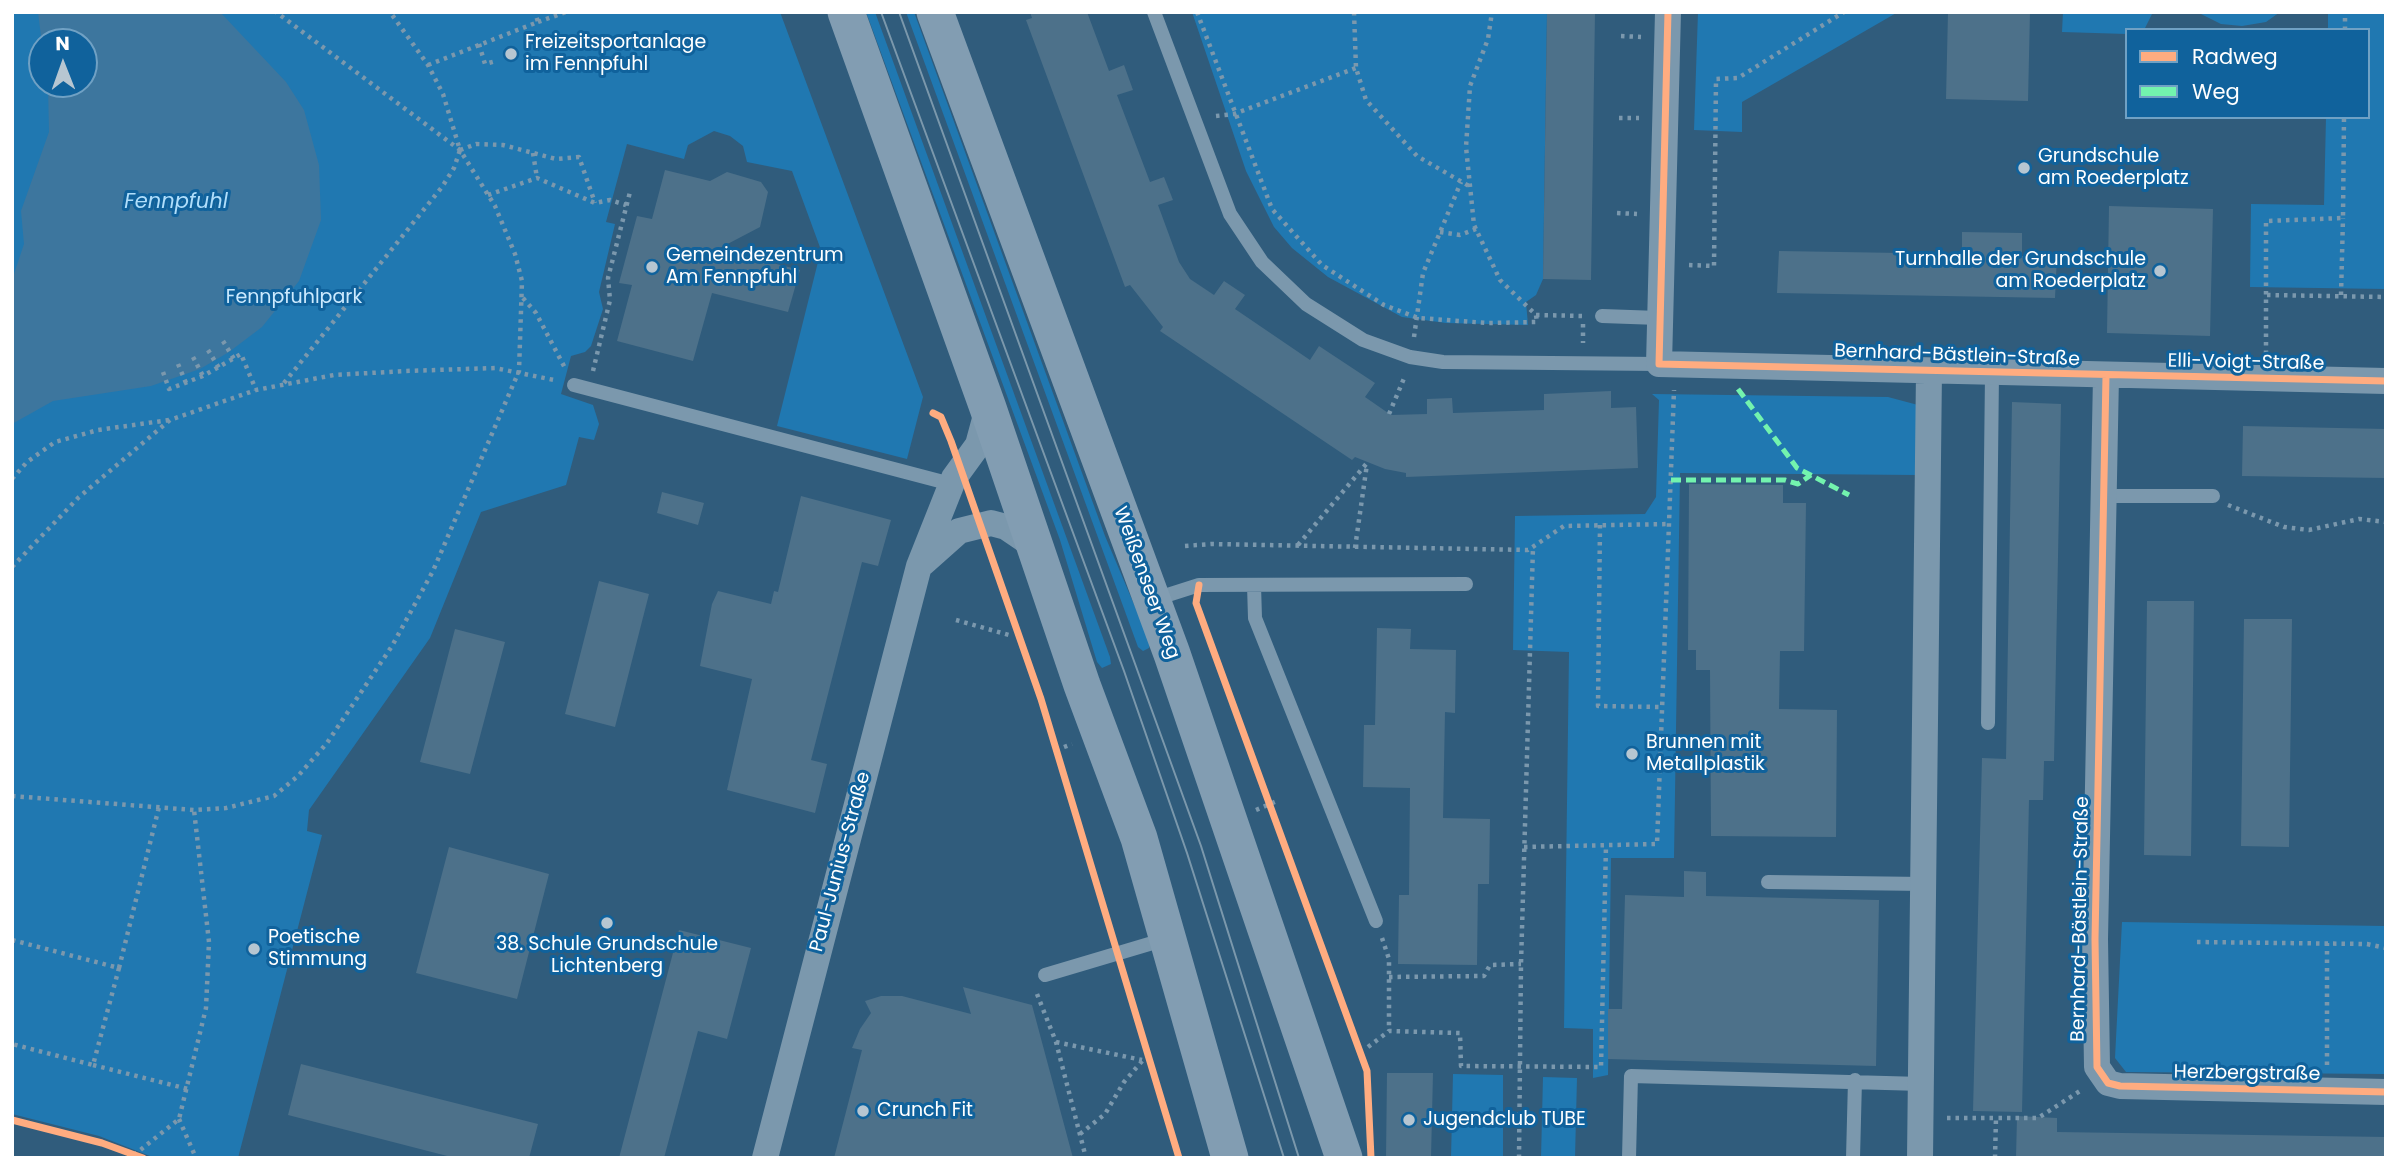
<!DOCTYPE html>
<meta charset="utf-8">
<style>
body{margin:0}
#map{position:relative;width:2398px;height:1170px;overflow:hidden;background:#305c7c;font-family:Poppins,sans-serif}
canvas{display:block}
.frame{position:absolute;inset:0;border:14px solid #fff;pointer-events:none}
.legend{position:absolute;left:2125px;top:28px;width:245px;height:91px;box-sizing:border-box;background:#10629c;border:2px solid #70a1c4;margin:0;padding:9px 12px;list-style:none;font-size:21px;color:#fff}
.legend li{display:flex;align-items:center;gap:14px;height:35px}
.legend b{width:35px;border:2px solid #70a1c4}
.north{position:absolute;left:28px;top:28px;width:70px;height:70px;box-sizing:border-box;background:#10629c;border:2px solid #70a1c4;border-radius:50%;rotate:359deg;font-size:19px;font-weight:700;line-height:28px;text-align:center;color:#fff}
.north::after{content:'';display:block;margin:auto;width:24px;height:32px;background:#b7c6d1;clip-path:polygon(50% 0,100% 100%,50% 72%,0 100%)}
</style>
<div id="map">
<canvas width="2398" height="1170"></canvas>
<div class="frame"></div>
<ul class="legend">
<li><b style="height:9px;background:#ffac80"></b>Radweg</li>
<li><b style="height:9px;background:#73f3ae"></b>Weg</li>
</ul>
<div class="north">N</div>
</div>
<script>
const ctx = document.querySelector('canvas').getContext('2d');
ctx.lineJoin = 'round';
function paint(path, color) {
  ctx.fillStyle = color;
  ctx.fill(path, 'evenodd');
}
function poly(rows) {
  const path = new Path2D();
  for (const r of rows) {
    path.moveTo(r[0], r[1]);
    for (let i = 2; i < r.length; i += 2) path.lineTo(r[i], r[i + 1]);
  }
  return path;
}
function strokePath(path, color, width, dash) {
  ctx.strokeStyle = color;
  ctx.lineWidth = width;
  ctx.lineCap = dash ? 'butt' : 'round';
  ctx.setLineDash(dash || []);
  ctx.stroke(path);
}
function write(font, color, halo, rows, align = 'center') {
  ctx.font = font + ' Poppins,sans-serif';
  ctx.lineWidth = 6;
  ctx.setLineDash([]);
  ctx.textBaseline = 'middle';
  ctx.strokeStyle = halo;
  ctx.fillStyle = color;
  for (const [text, x, y, turn = 0] of rows) {
    ctx.save();
    ctx.translate(x, y);
    ctx.rotate((+turn || 0) * Math.PI / 180);
    ctx.textAlign = isNaN(turn) ? turn : align;
    if (halo) ctx.strokeText(text, 0, 0);
    ctx.fillText(text, 0, 0);
    ctx.restore();
  }
}
paint(poly([
 [12,12,780,12,923,397,907,459,777,426,821,250,792,171,747,162,743,146,730,136,714,131,688,145,684,159,627,144,606,222,615,224,599,292,603,309,591,346,585,352,571,356,561,394,593,405,599,424,594,440,579,437,566,485,481,512,430,638,309,810,307,831,322,835,238,1158,155,1158,99,1136,12,1114],
 [42,42,84,42,84,84,42,84],
 [866,12,875,12,1110,657,1111,664,1102,668,1097,662,1060,540],
 [906,12,914,12,1105,536,1150,642,1149,648,1143,651,1138,647],
 [1192,12,1547,12,1543,279,1536,295,1526,302,1528,325,1446,323,1402,317,1328,277,1292,248,1274,227,1246,171],
 [1698,12,1898,12,1742,102,1742,132,1694,130],
 [2063,12,2153,12,2145,28,2127,30,2127,34,2062,32],
 [2197,12,2280,12,2266,22,2242,26,2221,24],
 [2328,12,2386,12,2386,289,2250,287,2251,204,2324,205,2326,117,2368,117,2368,30,2328,30],
 [1652,394,1888,397,1918,405,1917,475,1680,473,1674,858,1611,858,1608,1075,1593,1078,1593,1029,1564,1028,1569,652,1513,650,1515,516,1645,514,1656,497,1659,400],
 [2122,922,2386,926,2386,1074,2126,1072,2115,1058],
 [1453,1074,1503,1075,1503,1158,1451,1158],
 [1543,1077,1577,1078,1575,1158,1541,1158]
]), '#2078b1');
paint(poly([
 [38,12,220,12,286,82,304,110,319,165,321,220,299,281,262,327,229,352,200,369,151,386,53,401,12,424,12,280,24,244,21,211,49,132,48,84,84,84,84,42,42,44]
]), '#3d769e');
paint(poly([
 [1030,12,1087,12,1109,71,1124,65,1133,90,1117,95,1150,182,1164,177,1173,200,1158,205,1179,262,1190,279,1214,295,1224,281,1245,295,1235,309,1310,360,1319,346,1375,383,1365,397,1391,415,1427,414,1427,399,1452,398,1453,413,1544,410,1544,394,1611,391,1611,408,1636,407,1638,468,1406,477,1406,473,1385,469,1355,457,1352,460,1160,331,1163,327,1130,285,1125,287,1026,20,1032,18],
 [1547,12,1595,12,1591,280,1543,279],
 [1948,12,2030,12,2028,101,1946,99],
 [665,170,710,181,727,172,761,182,768,192,760,227,718,249,800,270,788,312,712,293,693,361,617,341,632,285,619,283,637,216,652,219],
 [2109,206,2213,209,2210,336,2107,333],
 [1962,232,2022,233,2022,256,2057,256,2055,298,1777,293,1779,251,1962,254],
 [2012,402,2061,404,2054,761,2044,761,2043,800,2029,800,2022,1112,1973,1111,1982,758,2006,759],
 [2243,426,2386,429,2386,478,2242,476],
 [1689,484,1783,485,1783,503,1806,503,1804,651,1780,651,1779,709,1837,710,1836,837,1711,836,1710,670,1696,670,1696,650,1688,650],
 [662,492,704,503,698,525,657,513],
 [801,496,891,520,878,566,862,562,811,760,827,764,815,813,727,790,752,679,700,666,712,604,718,591,771,604,774,591,778,592],
 [599,581,649,594,615,727,565,714],
 [2147,601,2194,601,2191,856,2144,855],
 [2244,619,2292,619,2289,847,2241,846],
 [1377,628,1411,629,1410,649,1456,650,1455,713,1445,712,1443,818,1490,819,1489,884,1478,884,1477,965,1398,964,1399,895,1409,895,1410,788,1363,787,1364,725,1375,725],
 [455,629,505,642,470,774,420,762],
 [449,847,549,874,517,999,416,973],
 [1684,871,1706,872,1706,896,1879,900,1876,1066,1608,1059,1608,1009,1622,1009,1625,895,1684,897],
 [679,930,751,948,727,1039,698,1031,664,1158,619,1158],
 [963,987,1032,1005,1073,1158,834,1158,862,1050,852,1048,860,1029,871,1013,865,1001,881,996,902,996,971,1014],
 [301,1064,538,1124,529,1158,455,1158,288,1115],
 [1387,1073,1433,1073,1431,1158,1386,1158],
 [2017,1116,2057,1118,2057,1132,2386,1137,2386,1158,2016,1158]
]), '#4d718a');
strokePath(poly([
 [1197,12,1272,209,1322,265,1384,305,1418,318,1488,323,1537,322,1536,315,1500,280,1474,225,1466,147,1470,86,1488,39,1492,12],
 [1354,12,1356,68,1366,100,1417,156,1469,186],
 [538,22,566,12],
 [2345,30,2345,12],
 [1621,36,1641,37],
 [479,44,485,64,496,61],
 [428,65,538,22,535,12],
 [1216,116,1234,114,1356,68],
 [1619,118,1639,118],
 [460,150,476,144,503,145,556,159,579,157,595,203],
 [533,153,537,178],
 [488,195,537,178,595,203,610,200,626,205],
 [1617,213,1637,214],
 [1440,232,1460,235,1476,229],
 [1689,265,1714,266,1716,79,1738,78,1844,12],
 [2267,295,2386,297],
 [2341,295,2343,218],
 [523,298,536,313,565,368],
 [1536,315,1584,316],
 [1583,324,1583,343],
 [1414,337,1423,273,1461,182],
 [223,341,234,359],
 [208,350,219,368],
 [2266,354,2266,221,2343,218,2344,117],
 [193,357,203,376],
 [178,364,186,383],
 [593,371,610,300,608,278,630,192],
 [163,372,169,389,203,376,241,354,256,390],
 [284,383,442,187,454,168,460,150,443,94,428,65,390,12],
 [1389,414,1405,376],
 [12,479,27,462,55,442,98,430,169,420],
 [2228,505,2284,527,2309,530,2359,519,2386,522],
 [1600,525,1598,706,1662,707],
 [1298,545,1367,463],
 [1185,546,1212,544,1528,550,1564,526,1669,524],
 [1355,548,1367,464],
 [12,567,78,498,170,420,256,390,334,375,406,371,495,368,554,380],
 [956,620,1009,635],
 [1056,750,1072,744],
 [12,796,194,810,226,808,274,796,298,776,327,743,392,646,433,571,519,371,522,281,515,254,495,206,460,150,276,12],
 [1256,810,1277,801],
 [1524,847,1657,844,1674,390],
 [1382,938,1389,959,1389,1031],
 [12,940,119,968,93,1065,12,1044],
 [2197,942,2367,944,2386,948],
 [119,968,159,807],
 [1389,977,1484,976,1490,965,1521,964],
 [1037,994,1056,1042,1086,1158],
 [1056,1042,1142,1060],
 [1368,1047,1389,1031,1460,1033,1461,1066,1601,1067,1606,845],
 [93,1065,188,1089],
 [2327,1065,2327,943],
 [1947,1118,1996,1118],
 [179,1119,196,1158],
 [1080,1134,1105,1114,1124,1082,1143,1060],
 [134,1155,179,1119,206,1008,209,942,194,810],
 [1519,1158,1521,964,1533,547],
 [1995,1158,1996,1118,2038,1118,2080,1091]
]), '#7b98ad', 4.5, [3.5, 5]);
strokePath(poly([
 [1154,12,1230,214,1262,262,1306,304,1363,340,1410,357,1443,362,1659,364],
 [1602,316,1659,318],
 [574,385,951,484],
 [2104,496,2213,496],
 [1254,585,1255,618,1376,921],
 [1152,600,1199,585,1466,584],
 [1988,723,1992,374],
 [1768,882,1925,884],
 [1045,975,1166,939],
 [1629,1158,1631,1076,1922,1084],
 [1853,1158,1855,1080]
]), '#7b98ad', 14);
strokePath(poly([
 [1668,12,1659,364,2386,381],
 [2106,376,2095,939,2097,1067,2108,1083,2120,1086,2386,1092],
 [923,563,959,531,991,523,1006,527,1034,546],
 [765,1158,919,566,954,478,978,445,988,408],
 [1920,1158,1929,371]
]), '#7b98ad', 26);
strokePath(poly([
 [846,12,988,408,1082,685,1139,838,1230,1158],
 [935,12,1172,654,1344,1158]
]), '#829db2', 37);
strokePath(poly([
 [881,12,1124,671,1187,853,1284,1158],
 [899,12,1201,846,1299,1158]
]), '#7b98ac', 2);
strokePath(poly([
 [1738,389,1797,468,1849,495],
 [1671,480,1785,480,1798,484,1811,475]
]), '#73f3ae', 5, [10, 5]);
strokePath(poly([
 [1668,12,1659,364,2386,381],
 [2106,376,2095,939,2097,1067,2108,1083,2120,1086,2386,1092],
 [933,413,941,417,951,441,1041,699,1179,1158],
 [1199,585,1196,603,1367,1071,1371,1158],
 [12,1120,102,1143,143,1158]
]), '#ffac80', 7);
for (const [x, y, r, color] of [
 [511,54,7,"#b7c6d1"],
 [2024,168,7,"#b7c6d1"],
 [652,267,7,"#b7c6d1"],
 [2160,271,7,"#b7c6d1"],
 [1632,754,7,"#b7c6d1"],
 [607,923,7,"#b7c6d1"],
 [254,949,7,"#b7c6d1"],
 [863,1111,7,"#b7c6d1"],
 [1409,1120,7,"#b7c6d1"]
]) {
  const dot = new Path2D();
  dot.arc(x, y, r, 0, 2 * Math.PI);
  ctx.fillStyle = color;
  ctx.fill(dot);
  strokePath(dot, '#10629c', 2.5);
}
write('19px', '#fff', '#10629c', [
 ["Freizeitsportanlage",525,43],
 ["im Fennpfuhl",525,65],
 ["Grundschule",2038,157],
 ["am Roederplatz",2038,179],
 ["Gemeindezentrum",666,256],
 ["Am Fennpfuhl",666,278],
 ["Turnhalle der Grundschule",2146,260,"right"],
 ["am Roederplatz",2146,282,"right"],
 ["Brunnen mit",1646,743],
 ["Metallplastik",1646,765],
 ["Poetische",268,938],
 ["Stimmung",268,960],
 ["38. Schule Grundschule",607,945,"center"],
 ["Lichtenberg",607,967,"center"],
 ["Crunch Fit",877,1111],
 ["Jugendclub TUBE",1423,1120]
], 'left');
write('19px', '#cceafe', '#10629c', [
 ["Fennpfuhlpark",294,298]
]);
write('19px', '#fff', '#10629c', [
 ["Bernhard-Bästlein-Straße",1957,356,2],
 ["Elli-Voigt-Straße",2246,363,1],
 ["Weißenseer Weg",1146,583,70],
 ["Paul-Junius-Straße",841,862,-75],
 ["Bernhard-Bästlein-Straße",2081,919,-89],
 ["Herzbergstraße",2247,1074,1]
]);
write('italic 21px', '#b0defb', '#10629c', [
 ["Fennpfuhl",176,203]
]);
</script>
